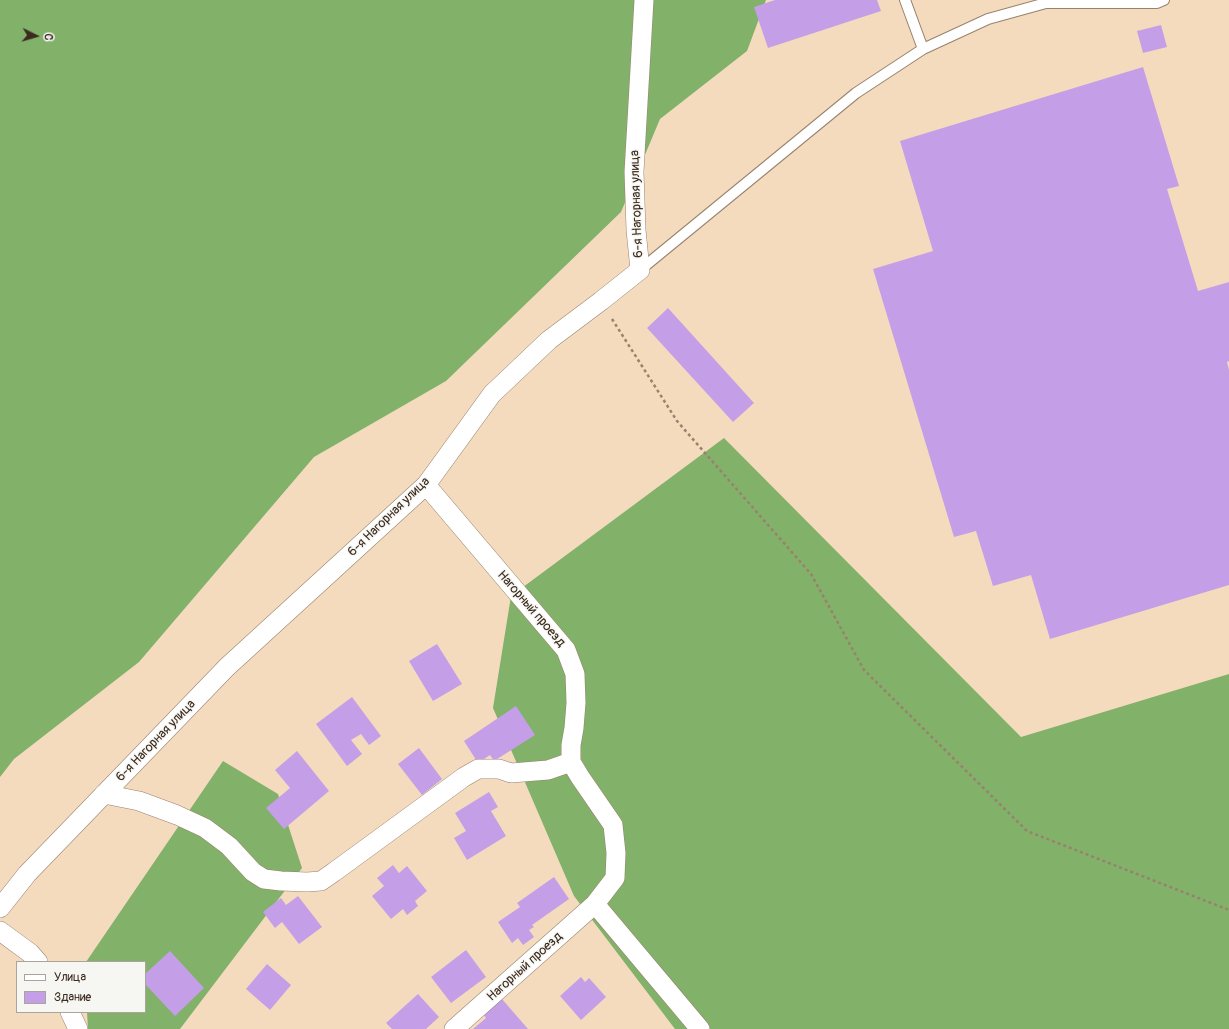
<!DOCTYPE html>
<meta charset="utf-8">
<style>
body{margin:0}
#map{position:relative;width:1229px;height:1029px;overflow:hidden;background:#f4dbbe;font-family:Pangolin,sans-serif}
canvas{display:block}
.legend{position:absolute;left:16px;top:961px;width:130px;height:52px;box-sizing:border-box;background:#f6f6f2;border:1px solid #aba49d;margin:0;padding:5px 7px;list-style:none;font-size:12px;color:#3b2a1e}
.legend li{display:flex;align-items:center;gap:8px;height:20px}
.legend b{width:20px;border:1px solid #aba49d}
.north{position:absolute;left:16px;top:16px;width:40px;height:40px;-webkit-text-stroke:3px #f6f6f2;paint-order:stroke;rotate:95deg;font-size:11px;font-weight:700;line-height:16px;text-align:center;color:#3b2a1e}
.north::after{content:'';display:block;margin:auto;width:14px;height:18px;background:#3b2a1e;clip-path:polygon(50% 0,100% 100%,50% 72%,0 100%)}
</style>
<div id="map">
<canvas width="1229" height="1029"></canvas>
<ul class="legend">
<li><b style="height:5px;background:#fff"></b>Улица</li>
<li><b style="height:11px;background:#c49fe7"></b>Здание</li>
</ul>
<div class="north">С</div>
</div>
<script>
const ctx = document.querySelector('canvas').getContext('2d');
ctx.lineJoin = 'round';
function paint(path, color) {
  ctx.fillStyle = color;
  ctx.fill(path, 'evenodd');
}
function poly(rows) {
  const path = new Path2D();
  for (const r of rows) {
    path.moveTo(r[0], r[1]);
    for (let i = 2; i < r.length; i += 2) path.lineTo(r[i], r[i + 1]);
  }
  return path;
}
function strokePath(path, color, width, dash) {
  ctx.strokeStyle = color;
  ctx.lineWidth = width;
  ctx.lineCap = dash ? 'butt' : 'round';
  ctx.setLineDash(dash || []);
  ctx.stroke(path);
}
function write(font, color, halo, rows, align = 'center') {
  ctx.font = font + ' Pangolin,sans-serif';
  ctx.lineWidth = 3;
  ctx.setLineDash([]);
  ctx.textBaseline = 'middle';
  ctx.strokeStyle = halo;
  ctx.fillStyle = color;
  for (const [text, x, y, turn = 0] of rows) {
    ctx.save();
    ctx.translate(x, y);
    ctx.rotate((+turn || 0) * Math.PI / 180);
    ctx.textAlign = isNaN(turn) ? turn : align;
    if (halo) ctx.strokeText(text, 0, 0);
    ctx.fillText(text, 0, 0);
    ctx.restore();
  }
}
paint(poly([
 [0,0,766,0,747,51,660,119,621,212,446,381,314,457,139,662,14,759,0,777],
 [724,438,1021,737,1229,674,1229,1029,675,1029,574,896,493,708,511,596],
 [223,761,278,794,302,868,180,1029,88,1029,87,1012,145,1012,145,962,86,962]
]), '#82b16a');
paint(poly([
 [775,0,877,0,881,11,768,48,754,7],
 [1161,25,1167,47,1143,53,1137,31],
 [1143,67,1179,186,1167,189,1198,291,1229,282,1229,361,1227,362,1229,370,1229,585,1050,639,1031,575,993,586,976,531,954,537,873,269,933,251,900,141],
 [668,308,754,403,733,422,647,328],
 [437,644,462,684,433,701,409,661],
 [352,697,381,736,369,745,361,734,351,740,362,754,347,766,316,724],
 [516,706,535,735,494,761,490,755,478,763,464,741],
 [419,748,442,779,422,795,398,764],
 [297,751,329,791,284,829,266,808,290,788,275,770],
 [489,792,498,807,491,811,506,836,467,860,454,838,466,831,455,813],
 [393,865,399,873,407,866,427,891,415,901,418,906,407,915,403,909,391,919,372,896,384,886,377,878],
 [554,877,569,899,532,925,534,927,529,930,534,937,523,945,518,938,512,943,498,922,520,907,517,903],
 [298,896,322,927,299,944,282,922,275,928,263,912,281,898,286,905],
 [466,950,486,977,451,1003,431,977],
 [170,951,204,988,175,1016,145,984,145,974],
 [267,964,291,985,270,1010,246,989],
 [581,977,585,982,589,978,606,997,581,1020,560,996],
 [418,994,439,1017,426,1029,392,1029,386,1023],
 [502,999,528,1029,473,1029,486,1018,483,1014]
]), '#c49fe7');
const lane = poly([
 [905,0,923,49],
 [640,270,856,93,923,49,988,19,1046,3,1157,3,1164,0]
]);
const street = poly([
 [426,485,566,650,575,674,576,703,574,728,571,745,571,762,580,777,613,825,616,853,615,878,595,904,454,1029],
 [104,794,139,801,177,815,205,828,229,846,253,872,264,879,281,881,307,882,321,881,334,872,464,777,478,769,499,769,511,773,548,770,571,762],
 [595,904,700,1029],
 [0,908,27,874,227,667,426,485,492,394,549,340,601,301,640,270,636,230,634,172,644,0],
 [0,931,30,953,38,962],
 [70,1012,78,1029]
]);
strokePath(lane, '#98826e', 12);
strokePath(street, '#98826e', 20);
strokePath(poly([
 [612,319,677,421,811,574,864,670,1027,831,1229,910]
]), '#98826e', 2.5, [3, 3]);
strokePath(lane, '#fff', 10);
strokePath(street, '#fff', 19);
write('13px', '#3b2a1e', '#f6f6f2', [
 ["6-я Нагорная улица",637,204,-92],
 ["6-я Нагорная улица",389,517,-44],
 ["Нагорный проезд",531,609,49],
 ["6-я Нагорная улица",156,741,-46],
 ["Нагорный проезд",525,967,-42]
]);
</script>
